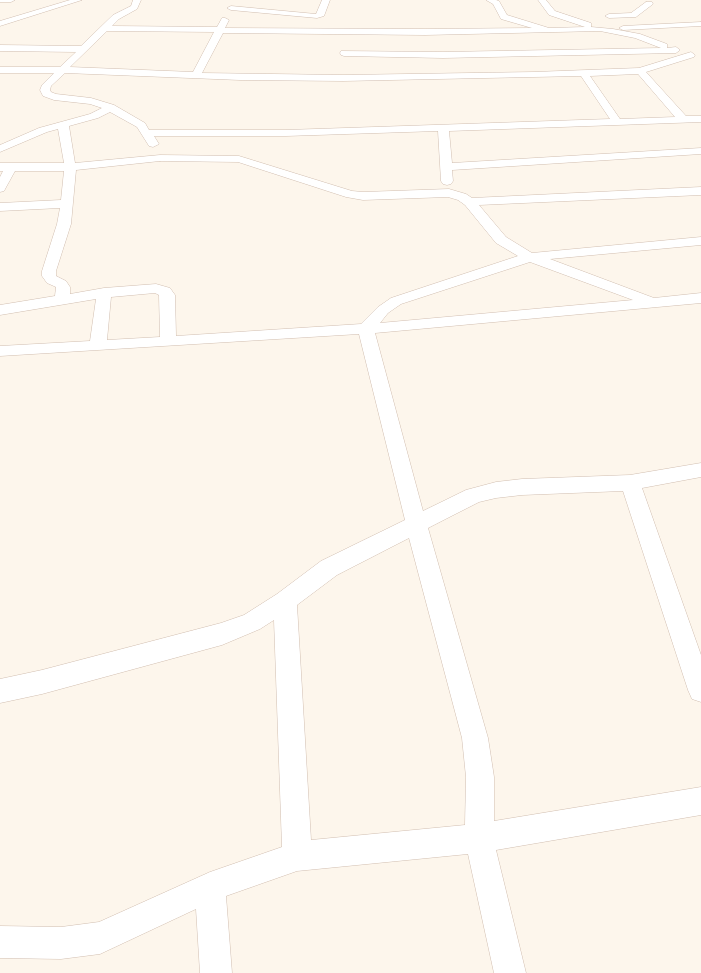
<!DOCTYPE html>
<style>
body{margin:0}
canvas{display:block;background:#fdf6ec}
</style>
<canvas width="701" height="973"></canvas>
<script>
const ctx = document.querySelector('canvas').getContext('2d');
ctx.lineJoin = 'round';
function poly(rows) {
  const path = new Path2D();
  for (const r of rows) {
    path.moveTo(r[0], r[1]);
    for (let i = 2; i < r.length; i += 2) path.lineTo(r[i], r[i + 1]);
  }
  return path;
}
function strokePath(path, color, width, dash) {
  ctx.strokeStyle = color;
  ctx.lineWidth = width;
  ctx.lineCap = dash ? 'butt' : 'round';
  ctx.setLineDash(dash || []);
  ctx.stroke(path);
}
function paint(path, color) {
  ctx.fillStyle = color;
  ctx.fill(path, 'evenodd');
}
const street = poly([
 [0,0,15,0,11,2,0,2,0,0],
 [70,0,82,0,0,26,0,21,70,0],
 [133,0,141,0,137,9,119,19,112,26,217,27,222,18,225,18,229,20,225,28,425,29,532,28,501,19,493,4,486,0,496,0,499,1,507,15,549,28,585,27,549,15,538,0,546,0,555,11,591,23,591,27,613,29,640,34,667,44,667,48,676,47,680,50,676,53,443,58,344,56,341,55,340,53,341,51,443,52,661,48,635,38,600,31,425,35,223,33,202,73,343,75,534,72,639,68,691,52,695,55,694,57,646,72,686,116,701,116,701,122,449,131,452,163,701,148,701,154,452,170,453,181,451,184,447,185,443,184,441,181,438,131,286,136,154,136,159,144,153,147,149,146,137,127,110,112,98,118,69,126,75,163,160,155,239,156,352,191,363,192,449,189,466,194,472,198,701,187,701,195,479,205,506,237,532,253,701,237,701,245,550,259,654,298,701,293,701,303,375,333,423,511,466,490,496,482,522,479,630,475,701,463,701,477,642,488,701,655,701,702,692,699,688,690,623,491,522,495,496,498,479,502,428,528,488,738,494,777,494,821,701,787,701,815,496,850,526,973,494,973,468,854,297,871,226,896,232,973,200,973,196,909,100,954,61,959,0,958,0,926,61,927,99,922,210,872,282,847,274,620,260,629,222,645,42,694,0,703,0,679,42,670,221,623,244,615,277,594,321,561,405,520,359,334,0,356,0,346,90,341,96,299,0,315,0,305,55,296,56,287,47,283,42,276,42,271,57,224,60,208,0,211,0,203,61,200,64,171,15,171,4,191,0,192,0,177,3,171,0,171,0,163,64,163,58,129,47,132,0,152,0,145,39,128,90,114,102,108,90,104,54,100,43,96,40,90,42,85,54,73,0,73,0,67,60,67,76,52,0,51,0,45,81,46,113,15,131,6,133,0],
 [107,31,214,32,193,72,70,67,107,31],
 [65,73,240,80,343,81,581,76,610,119,286,130,149,130,145,123,114,105,91,98,56,94,51,92,50,90,51,86,65,73],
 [638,74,675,117,620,119,590,76,638,74],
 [160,161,238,162,346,197,363,200,448,197,458,200,465,205,496,243,518,256,391,298,378,307,361,324,176,336,175,295,170,288,156,284,104,288,70,294,70,287,66,281,56,276,56,271,71,224,76,170,160,161],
 [530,262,633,300,380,323,388,313,401,304,530,262],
 [155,293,159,295,160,337,107,340,111,297,155,293],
 [409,538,462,738,466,777,465,825,311,840,297,605,337,575,409,538],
 [322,0,330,0,324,16,317,18,231,10,227,8,231,6,316,14,322,0],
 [646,2,652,2,653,4,636,17,609,18,605,16,609,14,631,13,646,2],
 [701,22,701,26,623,30,619,28,623,26,701,22]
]);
strokePath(street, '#d1beb0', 1);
paint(street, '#fff');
</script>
